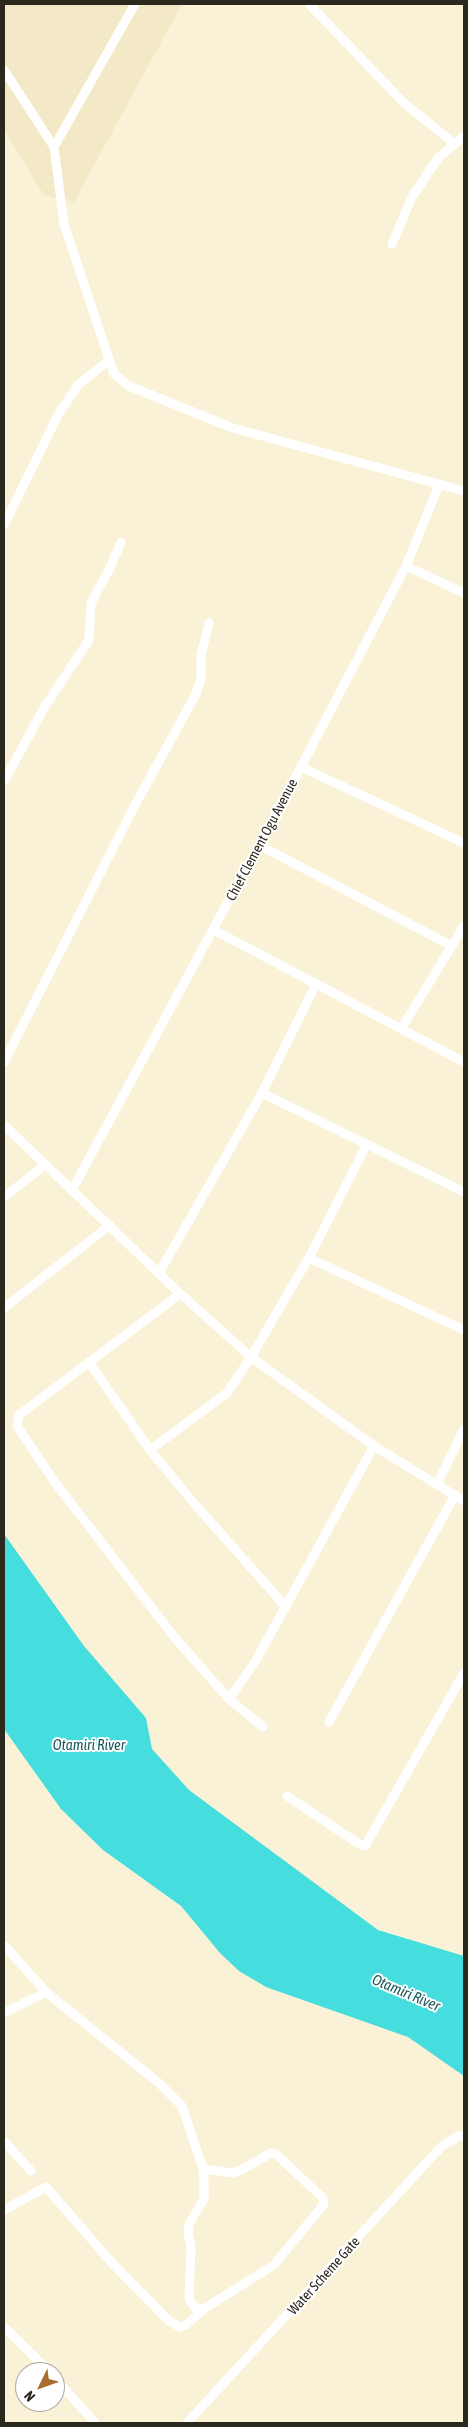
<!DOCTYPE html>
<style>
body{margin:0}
#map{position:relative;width:468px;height:2427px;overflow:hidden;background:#faf2d7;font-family:"Asap Condensed",sans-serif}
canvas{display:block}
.frame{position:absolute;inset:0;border:5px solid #2b281e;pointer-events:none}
.north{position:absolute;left:15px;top:2362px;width:50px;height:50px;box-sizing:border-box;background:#fff;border:1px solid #aaa9a5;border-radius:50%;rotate:228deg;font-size:14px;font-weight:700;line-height:20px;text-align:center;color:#2b281e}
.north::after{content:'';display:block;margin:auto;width:18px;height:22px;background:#aa6d31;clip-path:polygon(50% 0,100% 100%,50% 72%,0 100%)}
</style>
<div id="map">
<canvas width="468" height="2427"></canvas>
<div class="frame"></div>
<div class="north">N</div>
</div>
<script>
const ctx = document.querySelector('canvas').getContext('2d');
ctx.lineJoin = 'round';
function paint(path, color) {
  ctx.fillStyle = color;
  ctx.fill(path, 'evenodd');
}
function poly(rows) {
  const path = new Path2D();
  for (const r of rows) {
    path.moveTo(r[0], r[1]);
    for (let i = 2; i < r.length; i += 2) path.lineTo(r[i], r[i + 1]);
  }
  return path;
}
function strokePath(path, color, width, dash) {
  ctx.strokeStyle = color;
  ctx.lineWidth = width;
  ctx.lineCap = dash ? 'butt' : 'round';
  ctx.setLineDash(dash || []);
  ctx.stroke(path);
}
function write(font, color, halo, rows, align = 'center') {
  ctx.font = font + ' "Asap Condensed",sans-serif';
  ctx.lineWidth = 4;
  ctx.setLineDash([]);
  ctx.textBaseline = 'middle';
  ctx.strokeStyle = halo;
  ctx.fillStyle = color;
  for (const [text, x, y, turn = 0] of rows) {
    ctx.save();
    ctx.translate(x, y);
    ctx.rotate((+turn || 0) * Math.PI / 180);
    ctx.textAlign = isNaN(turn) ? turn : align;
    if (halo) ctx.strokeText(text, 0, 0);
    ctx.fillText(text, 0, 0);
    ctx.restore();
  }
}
paint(poly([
 [4,4,182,4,74,202,44,195,4,130]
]), '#f3e9c6');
paint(poly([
 [4,1534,84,1646,146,1718,152,1749,189,1790,378,1930,464,1956,464,2076,408,2037,266,1987,239,1971,220,1953,181,1906,103,1850,61,1809,4,1729]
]), '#45dddd');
strokePath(poly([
 [309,4,404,103,455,144],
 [4,70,54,147,135,4],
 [54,147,64,224,114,374,129,386,233,428,464,491],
 [392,244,412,197,438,158,464,136],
 [4,525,58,415,78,385,108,361],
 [406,566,464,593],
 [301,767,464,843],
 [4,781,44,708,89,640,91,603,110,568,121,542],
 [259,845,452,946],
 [214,930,464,1062],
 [401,1029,464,926],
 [4,1062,135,805,196,694,201,679,201,655,209,623],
 [262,1093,464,1192],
 [4,1125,174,1288,251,1357,374,1446,464,1501],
 [72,1190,301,767,406,566,439,485],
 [4,1197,45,1165],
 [309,1258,464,1330],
 [159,1273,262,1093,316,984],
 [180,1294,19,1415,17,1426,54,1481,175,1638,229,1699,263,1727],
 [4,1308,110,1225],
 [89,1362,150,1450,193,1502,285,1606],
 [150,1450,227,1393,251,1357,311,1254,367,1144],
 [437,1484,464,1429],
 [229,1699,255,1662,374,1446],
 [329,1722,455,1495],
 [287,1796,359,1844,365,1846,464,1673],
 [4,1945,46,1992,159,2083,182,2106,203,2169,204,2181,204,2199,189,2224,188,2232,191,2247,189,2298,192,2304,197,2309,205,2308,274,2265,324,2204,323,2198,277,2155,271,2153,245,2168,233,2173,203,2169],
 [4,2013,46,1992],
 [4,2141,31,2171],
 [4,2210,46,2187,111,2262,169,2321,180,2327,186,2325,205,2308],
 [4,2327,50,2372],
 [55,2378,95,2423],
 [187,2423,441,2147,458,2136,464,2136]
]), '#fff', 9);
write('14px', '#2b281e', '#fff', [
 ["Chief Clement Ogu Avenue",262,840,-62],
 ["Water Scheme Gate",324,2276,-48]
]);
write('italic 15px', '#1b5959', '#fff', [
 ["Otamiri River",89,1745],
 ["Otamiri River",406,1993,23]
]);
</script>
